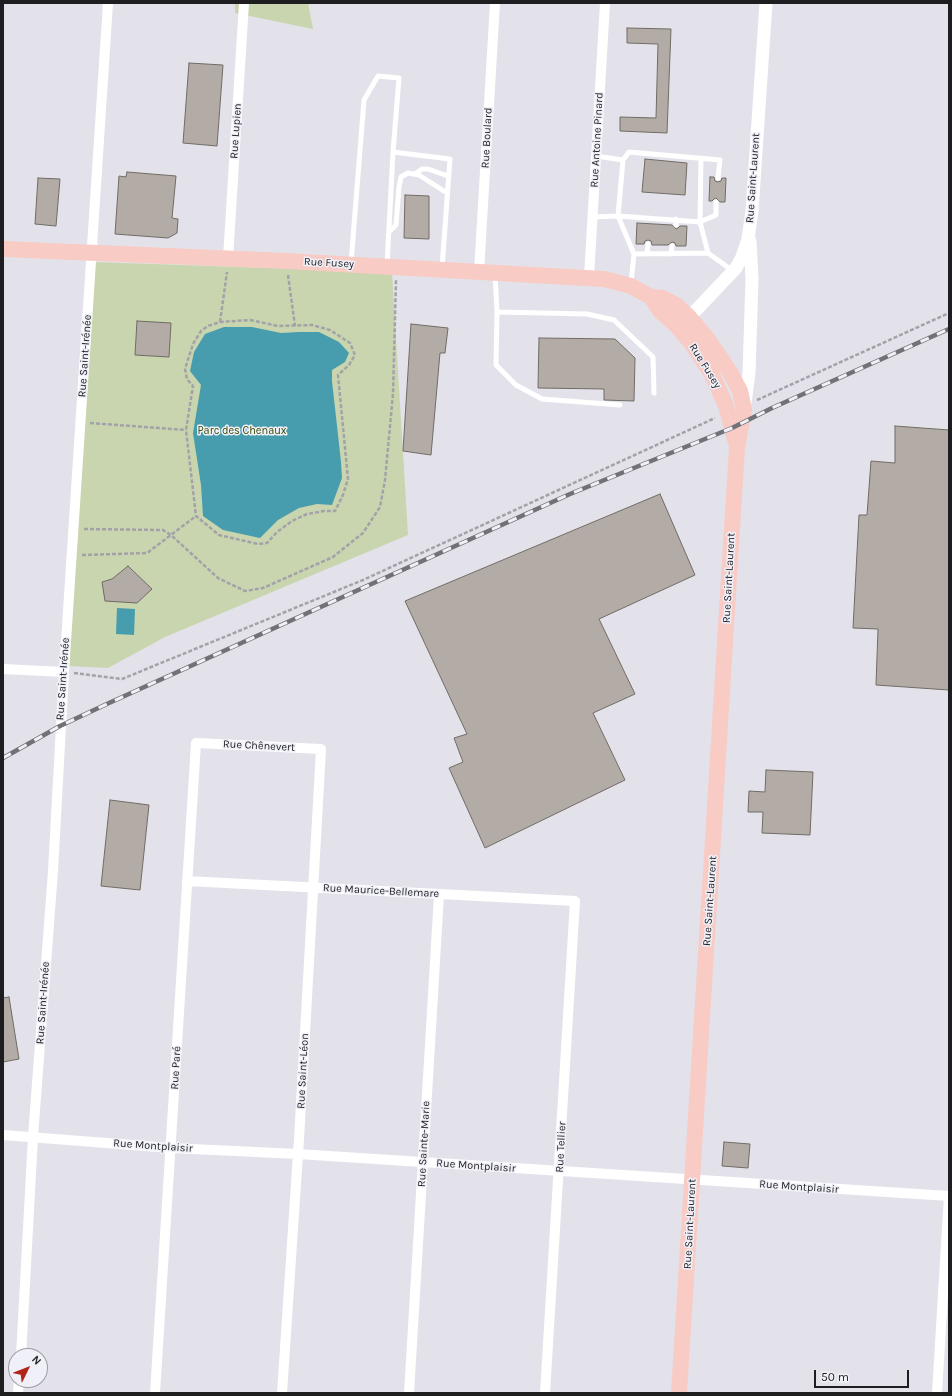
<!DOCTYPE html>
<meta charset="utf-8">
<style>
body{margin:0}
#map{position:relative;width:952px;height:1396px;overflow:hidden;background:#e3e2eb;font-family:Karla,sans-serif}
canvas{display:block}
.frame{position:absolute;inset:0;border:4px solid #1e1e21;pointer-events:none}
.north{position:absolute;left:8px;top:1348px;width:40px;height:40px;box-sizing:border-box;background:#f0f0f9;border:1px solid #9c9ca3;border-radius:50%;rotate:47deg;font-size:11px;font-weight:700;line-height:16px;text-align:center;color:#1e1e21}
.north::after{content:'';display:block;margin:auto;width:14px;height:18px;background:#b22318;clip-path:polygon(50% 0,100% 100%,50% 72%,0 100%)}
.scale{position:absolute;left:814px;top:1370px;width:95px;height:18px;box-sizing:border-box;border:2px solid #1e1e21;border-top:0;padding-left:5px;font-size:12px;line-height:14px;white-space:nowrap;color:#1e1e21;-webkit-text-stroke:3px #f0f0f9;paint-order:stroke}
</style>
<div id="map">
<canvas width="952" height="1396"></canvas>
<div class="frame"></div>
<div class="north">N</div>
<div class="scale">50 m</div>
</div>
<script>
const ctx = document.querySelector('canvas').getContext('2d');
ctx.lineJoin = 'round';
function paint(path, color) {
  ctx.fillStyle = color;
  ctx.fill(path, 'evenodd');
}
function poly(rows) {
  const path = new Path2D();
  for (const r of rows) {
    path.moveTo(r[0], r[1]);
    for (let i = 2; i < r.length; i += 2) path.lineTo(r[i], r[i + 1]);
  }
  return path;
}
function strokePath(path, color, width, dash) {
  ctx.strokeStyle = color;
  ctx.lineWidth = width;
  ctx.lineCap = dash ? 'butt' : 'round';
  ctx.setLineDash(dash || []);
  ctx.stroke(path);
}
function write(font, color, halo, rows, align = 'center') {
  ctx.font = font + ' Karla,sans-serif';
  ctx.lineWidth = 3;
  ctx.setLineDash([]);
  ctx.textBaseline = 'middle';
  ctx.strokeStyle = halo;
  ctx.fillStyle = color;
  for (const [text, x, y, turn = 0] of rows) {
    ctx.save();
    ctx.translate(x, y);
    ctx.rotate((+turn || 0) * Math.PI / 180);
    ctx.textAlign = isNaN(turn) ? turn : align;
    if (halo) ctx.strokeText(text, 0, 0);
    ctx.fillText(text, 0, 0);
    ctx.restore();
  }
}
paint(poly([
 [235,3,308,3,313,29,235,13],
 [93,262,392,272,408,535,165,637,108,668,69,666]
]), '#c8d5ae');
paint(poly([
 [224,327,252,327,281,333,299,332,319,332,339,342,349,353,345,362,332,370,332,381,341,462,342,478,332,505,317,504,299,508,278,520,260,538,223,530,203,516,201,485,193,433,201,385,190,371,194,352,205,334],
 [117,608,135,609,134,635,116,634]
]), '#479dad');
const building = poly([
 [627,28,671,29,667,133,620,131,620,117,656,118,658,44,627,43,627,28],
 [189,63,223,65,217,146,183,143,189,63],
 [645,159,687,163,685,195,642,192,645,159],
 [127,172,176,176,172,218,178,219,177,233,168,238,115,234,119,176,126,177,127,172],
 [710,177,714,177,715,181,718,182,721,181,722,178,726,178,725,202,720,202,716,198,714,199,712,201,709,201,710,177],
 [38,178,60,179,56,226,35,224,38,178],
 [405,195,429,196,429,239,404,238,405,195],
 [637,223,672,225,676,229,678,228,680,226,687,226,686,246,676,246,675,243,672,242,668,245,652,245,651,241,648,240,645,241,644,244,636,244,637,223],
 [137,321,171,323,169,357,135,355,137,321],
 [411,324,448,328,445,353,440,353,431,455,403,451,411,324],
 [539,338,615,339,635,358,634,401,604,400,604,389,538,388,539,338],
 [895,426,949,430,949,690,876,685,878,629,853,628,859,515,867,515,871,461,895,463,895,426],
 [660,494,695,575,599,619,635,694,593,713,625,780,485,848,449,768,463,762,454,738,467,734,405,601,660,494],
 [128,566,152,589,137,603,105,601,102,582,112,579,128,566],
 [766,770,813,772,810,835,762,833,763,812,748,812,749,791,765,792,766,770],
 [110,800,149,805,140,890,101,886,110,800],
 [9,997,19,1059,3,1062,3,998,9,997],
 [724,1142,750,1144,748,1168,722,1166,724,1142]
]);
paint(building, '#b3aca6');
strokePath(building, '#716b65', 1);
strokePath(poly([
 [288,275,295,326],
 [250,320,278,326,312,325,330,330,350,343,355,355,349,365,338,375,348,479,343,495,335,511,324,511,307,514,292,521,277,532,267,543,258,544,219,535,196,516,186,430,193,386,187,379,185,369,193,344,201,331,208,326,220,322,250,320],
 [220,322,227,272],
 [757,400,949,313],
 [90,423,186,430],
 [84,529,163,530,171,535,218,578,245,591,263,588,333,557,363,533,380,507,385,480,393,394,396,280],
 [82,555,147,553,196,516],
 [74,673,122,679,363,580,715,418]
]), '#a3a2a9', 2.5, [4, 2]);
strokePath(poly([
 [393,152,450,159,442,268],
 [701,158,700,222,716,215,716,202],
 [623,160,629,152,720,160,718,178],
 [415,174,422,169,428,169,448,176],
 [592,217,618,216,623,160,596,156],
 [676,225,676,219],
 [389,232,396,225,399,187,401,177,408,173,419,175,447,193],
 [634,254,708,253],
 [647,254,648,244],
 [671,254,672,246],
 [351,263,364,100,378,76,399,78,393,152,387,265],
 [495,274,497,312,587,314,614,320,653,357,654,393],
 [631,283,634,254,618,216,700,222,708,253,733,271],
 [497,312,496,365,516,385,542,399,620,405]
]), '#fff', 5);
strokePath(poly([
 [228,258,244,3],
 [479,272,495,3],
 [589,277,605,3],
 [3,669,64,672],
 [187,881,575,901,545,1393],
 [3,1135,171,1148,298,1154,949,1196],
 [21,1356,33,1137,53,871,64,672,108,3],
 [18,1393,19,1380],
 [155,1393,196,743,321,749,299,1139,282,1393],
 [409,1393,439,895],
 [937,1393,949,1196]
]), '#fff', 10);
strokePath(poly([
 [682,325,736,268,742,257,748,239,752,211,766,3],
 [745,403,749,373,752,279,750,241]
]), '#fff', 13);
strokePath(poly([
 [3,249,286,261,604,279,631,286,651,297,663,298,676,305,689,317,707,338,730,372,740,391,744,409,737,448,733,512,679,1393],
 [651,297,661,312,676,325,692,344,712,374,726,406,736,443]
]), '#f9cbc5', 16);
const rail = poly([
 [3,758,60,726,109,703,570,494,732,428,772,408,949,329]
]);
strokePath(rail, '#717176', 4.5);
strokePath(rail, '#f0f0f9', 3, [9]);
write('11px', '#1e1e21', '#f0f0f9', [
 ["Rue Lupien",236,131,-86],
 ["Rue Boulard",487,138,-87],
 ["Rue Antoine Pinard",597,140,-87],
 ["Rue Saint-Laurent",753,178,-86],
 ["Rue Fusey",329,263,3],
 ["Rue Saint-Irénée",85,356,-86],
 ["Rue Fusey",705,366,58],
 ["Rue Saint-Laurent",729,578,-87],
 ["Rue Saint-Irénée",63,679,-86],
 ["Rue Chênevert",259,746,3],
 ["Rue Maurice-Bellemare",381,891,3],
 ["Rue Saint-Laurent",710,901,-86],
 ["Rue Saint-Irénée",43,1003,-86],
 ["Rue Paré",176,1068,-87],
 ["Rue Saint-Léon",303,1071,-87],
 ["Rue Sainte-Marie",424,1144,-87],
 ["Rue Montplaisir",153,1146,4],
 ["Rue Tellier",561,1147,-87],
 ["Rue Montplaisir",476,1166,4],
 ["Rue Montplaisir",799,1187,4],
 ["Rue Saint-Laurent",690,1224,-87]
]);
write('11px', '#374800', '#f0f0f9', [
 ["Parc des Chenaux",242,431]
]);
</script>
